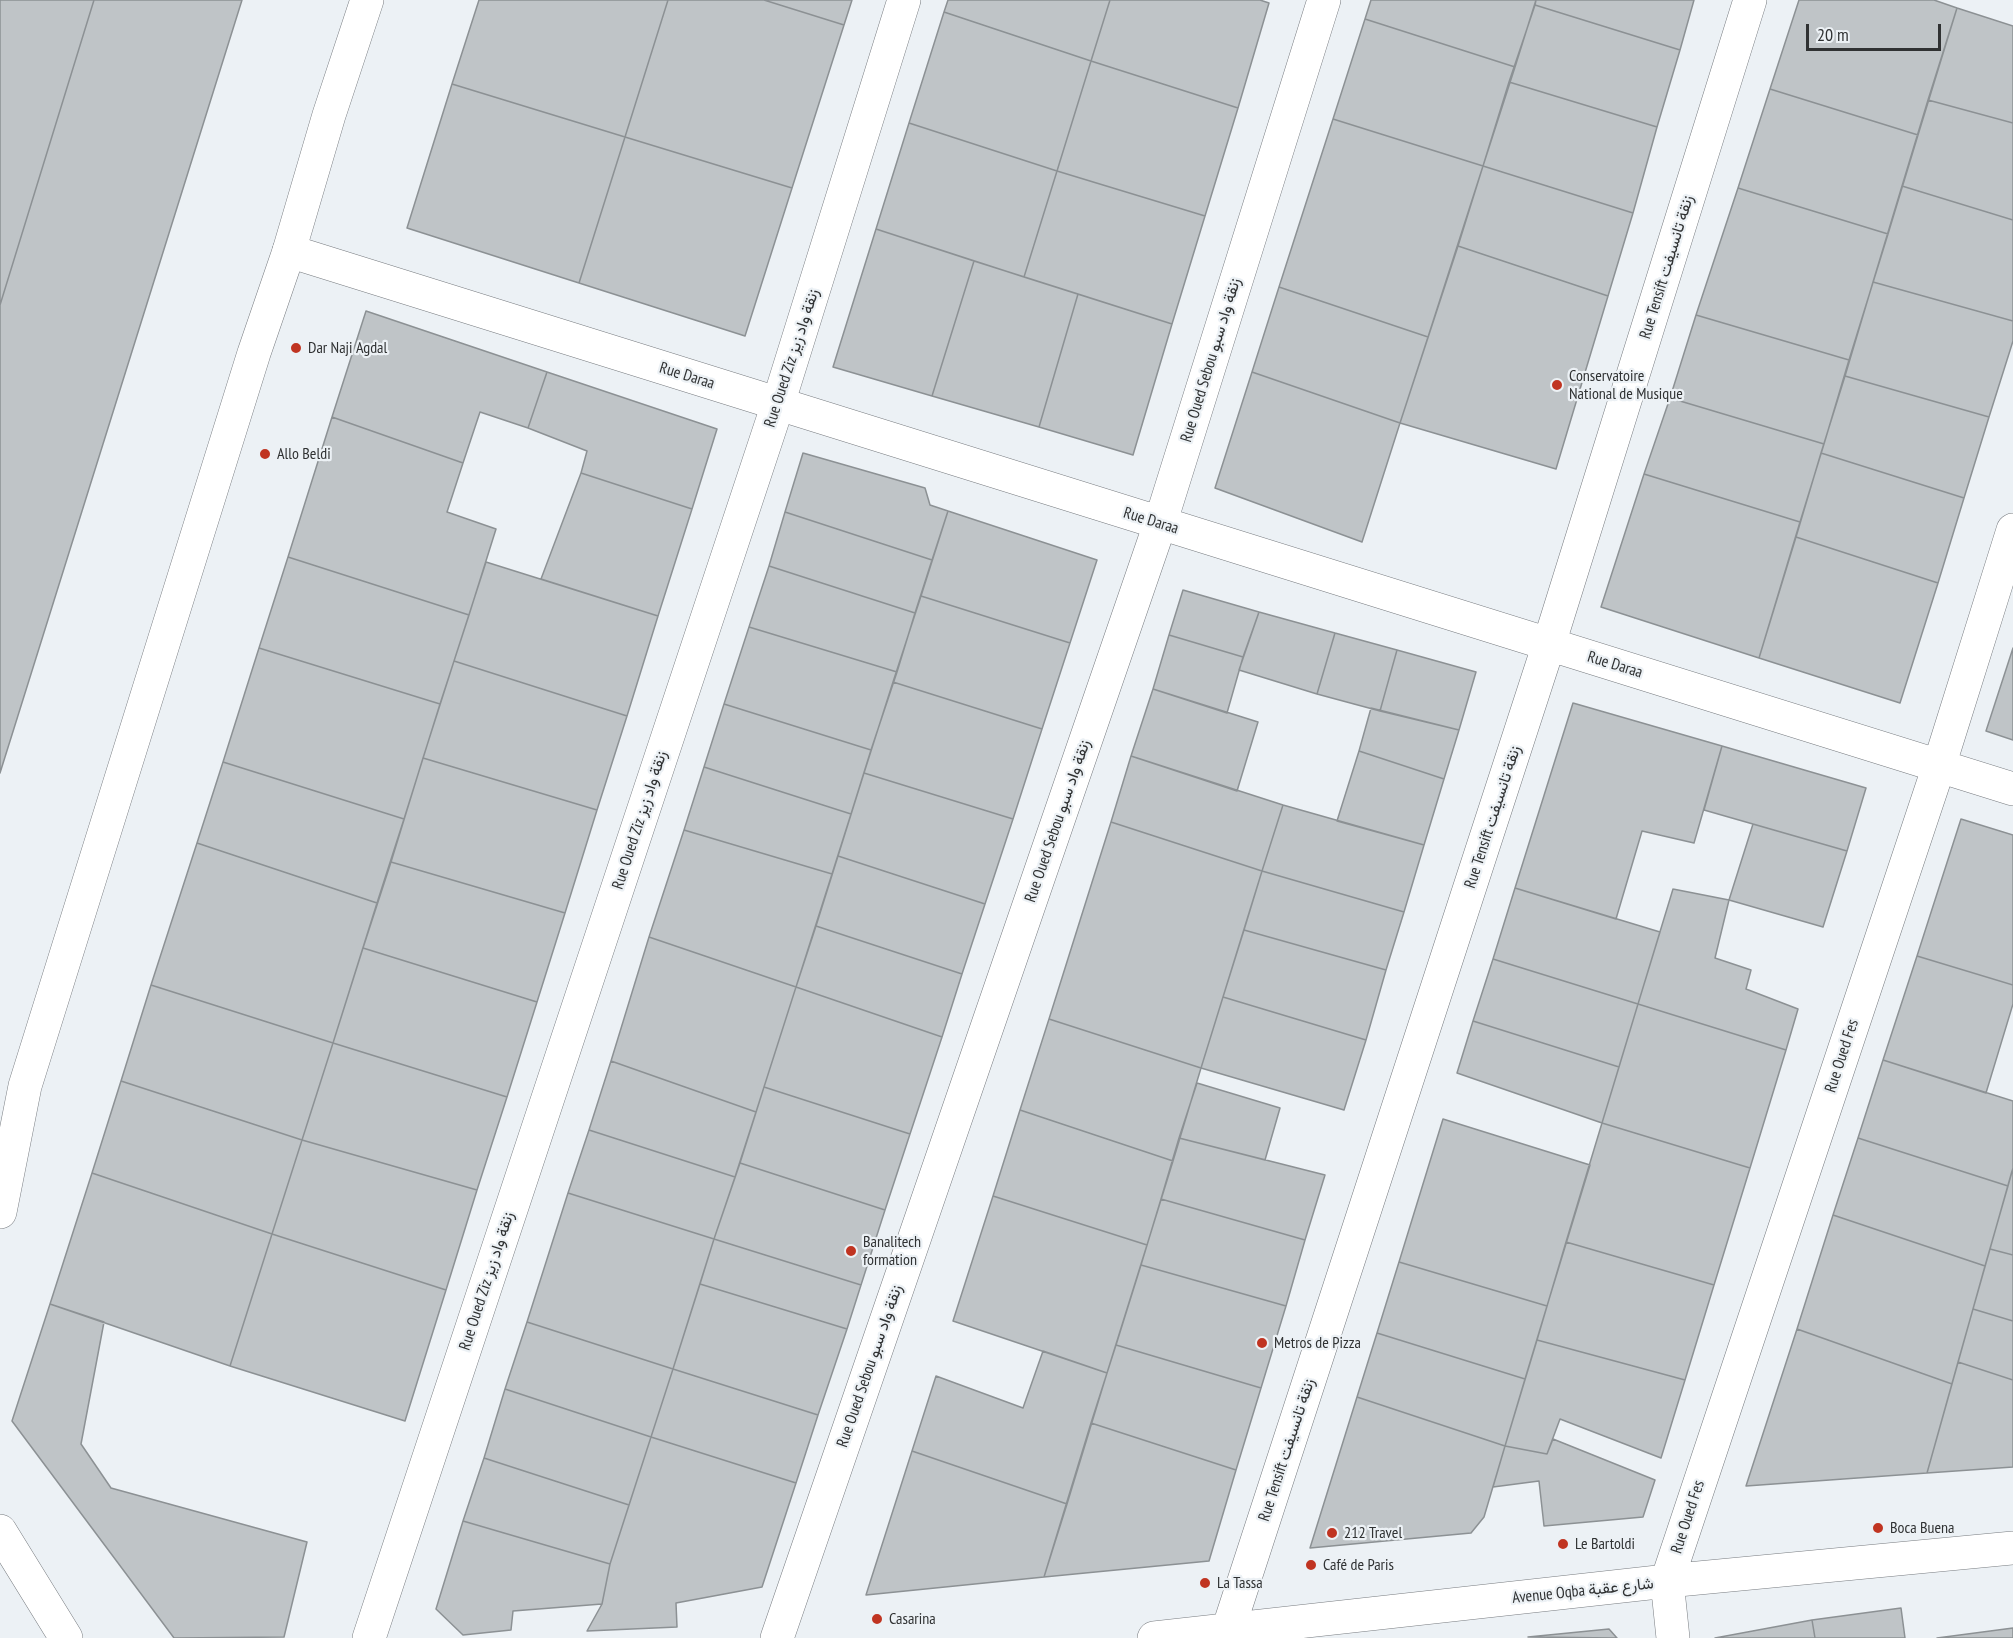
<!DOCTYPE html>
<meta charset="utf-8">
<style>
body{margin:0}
#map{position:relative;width:2013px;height:1638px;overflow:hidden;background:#ecf1f5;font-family:"PT Sans Narrow",sans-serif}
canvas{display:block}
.scale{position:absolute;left:1806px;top:24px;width:135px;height:27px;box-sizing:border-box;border:3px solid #303233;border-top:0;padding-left:8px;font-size:18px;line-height:21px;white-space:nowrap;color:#303233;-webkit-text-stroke:4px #ecf1f5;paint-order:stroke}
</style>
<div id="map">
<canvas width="2013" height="1638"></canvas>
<div class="scale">20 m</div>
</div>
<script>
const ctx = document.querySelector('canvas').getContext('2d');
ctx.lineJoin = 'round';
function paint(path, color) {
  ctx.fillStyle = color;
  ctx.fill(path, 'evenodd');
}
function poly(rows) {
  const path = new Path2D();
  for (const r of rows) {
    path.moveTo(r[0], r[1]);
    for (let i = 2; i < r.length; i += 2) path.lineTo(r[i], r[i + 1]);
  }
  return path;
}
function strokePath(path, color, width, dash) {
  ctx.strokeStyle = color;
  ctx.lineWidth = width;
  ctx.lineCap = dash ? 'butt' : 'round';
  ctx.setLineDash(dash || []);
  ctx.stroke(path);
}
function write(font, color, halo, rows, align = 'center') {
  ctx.font = font + ' "PT Sans Narrow",Vazirmatn,sans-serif';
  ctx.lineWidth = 4.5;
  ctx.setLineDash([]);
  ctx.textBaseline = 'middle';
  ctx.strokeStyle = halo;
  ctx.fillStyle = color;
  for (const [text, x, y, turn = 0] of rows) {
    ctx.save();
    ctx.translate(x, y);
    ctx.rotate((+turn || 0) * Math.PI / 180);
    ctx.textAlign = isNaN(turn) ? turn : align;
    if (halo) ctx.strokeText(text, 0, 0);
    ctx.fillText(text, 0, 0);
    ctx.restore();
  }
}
const building = poly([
 [0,0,94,0,0,305,0,0],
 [94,0,242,0,0,773,0,305,94,0],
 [479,0,668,0,625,137,452,84,479,0],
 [668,0,764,0,844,25,792,188,625,137,668,0],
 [764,0,852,0,844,25,764,0],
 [948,0,1110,0,1091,61,944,12,948,0],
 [1110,0,1260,0,1269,3,1238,108,1091,61,1110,0],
 [1371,0,1536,0,1515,67,1365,19,1371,0],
 [1536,0,1694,0,1680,50,1535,5,1536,0],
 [1799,0,1934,0,1957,8,1918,135,1770,89,1799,0],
 [1535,5,1680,50,1657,127,1509,82,1535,5],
 [1957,8,2013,26,2013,123,1928,100,1957,8],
 [944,12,1091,61,1057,171,909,123,944,12],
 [1365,19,1515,67,1483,166,1333,119,1365,19],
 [1091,61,1238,108,1205,216,1057,171,1091,61],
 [1509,82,1657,127,1633,213,1483,166,1509,82],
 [452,84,625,137,579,283,407,228,452,84],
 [1770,89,1918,135,1888,234,1738,188,1770,89],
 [1928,100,2013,123,2013,220,1902,186,1928,100],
 [1333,119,1483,166,1428,337,1279,287,1333,119],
 [909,123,1057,171,1024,277,876,229,909,123],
 [625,137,792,188,745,336,579,283,625,137],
 [1483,166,1633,213,1608,296,1458,246,1483,166],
 [1057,171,1205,216,1172,324,1024,277,1057,171],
 [1902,186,2013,220,2013,321,1873,282,1902,186],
 [1738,188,1888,234,1849,360,1696,315,1738,188],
 [876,229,974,261,932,396,833,367,876,229],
 [1458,246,1608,296,1556,469,1400,423,1458,246],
 [974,261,1078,294,1039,427,932,396,974,261],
 [1873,282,2013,321,2013,341,1989,417,1845,376,1873,282],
 [1279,287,1428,337,1400,423,1252,372,1279,287],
 [1078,294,1172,324,1133,455,1039,427,1078,294],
 [366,311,547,372,528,428,480,412,463,463,332,417,366,311],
 [1696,315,1849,360,1824,444,1670,398,1696,315],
 [547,372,717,429,692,509,581,473,587,451,528,428,547,372],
 [1252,372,1400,423,1362,542,1215,488,1252,372],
 [1845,376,1989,417,1964,498,1821,453,1845,376],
 [1670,398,1824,444,1800,522,1644,474,1670,398],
 [332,417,463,463,447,512,496,529,469,615,288,557,332,417],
 [803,453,925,488,930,505,948,511,932,560,785,512,803,453],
 [1821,453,1964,498,1938,583,1796,537,1821,453],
 [581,473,692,509,658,616,541,579,581,473],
 [1644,474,1800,522,1759,658,1601,607,1644,474],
 [948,511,1097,560,1070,643,921,596,948,511],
 [785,512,932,560,915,613,769,566,785,512],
 [1796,537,1938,583,1900,703,1759,658,1796,537],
 [288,557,469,615,440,704,259,648,288,557],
 [486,562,658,616,627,716,454,661,486,562],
 [769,566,915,613,897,672,749,627,769,566],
 [1183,590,1259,612,1243,657,1169,635,1183,590],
 [921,596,1070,643,1042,729,893,682,921,596],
 [1259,612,1335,633,1317,694,1239,670,1259,612],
 [749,627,897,672,871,750,724,704,749,627],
 [1335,633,1397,650,1380,711,1317,694,1335,633],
 [1169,635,1243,657,1227,713,1153,689,1169,635],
 [259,648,440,704,404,819,223,762,259,648],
 [2013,648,2013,740,1986,731,2013,648],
 [1397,650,1476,672,1459,730,1380,711,1397,650],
 [454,661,627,716,597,810,423,758,454,661],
 [893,682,1042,729,1013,819,864,773,893,682],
 [1153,689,1258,722,1237,791,1131,756,1153,689],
 [1573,703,1722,746,1694,843,1642,831,1616,919,1515,888,1573,703],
 [724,704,871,750,851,814,704,767,724,704],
 [1371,708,1459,730,1444,779,1359,751,1371,708],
 [1722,746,1866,788,1847,851,1704,810,1722,746],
 [1359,751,1444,779,1424,845,1337,821,1359,751],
 [1131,756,1283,805,1262,871,1111,822,1131,756],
 [423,758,597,810,565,913,391,862,423,758],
 [223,762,404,819,377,903,197,843,223,762],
 [704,767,851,814,832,874,684,830,704,767],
 [864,773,1013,819,985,904,838,856,864,773],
 [1283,805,1424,845,1404,912,1262,871,1283,805],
 [1961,819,2013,835,2013,985,1917,956,1961,819],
 [1111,822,1262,871,1201,1068,1049,1019,1111,822],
 [1753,824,1847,851,1823,927,1729,900,1753,824],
 [684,830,832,874,796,987,649,937,684,830],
 [197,843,377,903,333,1043,151,985,197,843],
 [838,856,985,904,962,974,816,926,838,856],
 [391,862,565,913,537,1002,363,948,391,862],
 [1262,871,1404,912,1386,970,1244,930,1262,871],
 [1515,888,1660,932,1638,1004,1493,959,1515,888],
 [1673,889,1729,900,1715,958,1751,970,1746,989,1798,1009,1786,1050,1638,1004,1673,889],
 [816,926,962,974,942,1037,796,987,816,926],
 [1244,930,1386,970,1366,1040,1223,997,1244,930],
 [649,937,796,987,756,1112,611,1061,649,937],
 [363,948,537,1002,507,1097,333,1043,363,948],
 [1917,956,2013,985,2013,1004,1986,1093,1883,1060,1917,956],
 [1493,959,1638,1004,1619,1067,1473,1021,1493,959],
 [151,985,333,1043,302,1140,121,1081,151,985],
 [796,987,942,1037,910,1134,764,1087,796,987],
 [1223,997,1366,1040,1344,1110,1201,1068,1223,997],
 [1638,1004,1786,1050,1750,1168,1602,1123,1638,1004],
 [1049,1019,1201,1068,1173,1161,1020,1110,1049,1019],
 [1473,1021,1619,1067,1602,1123,1457,1073,1473,1021],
 [333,1043,507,1097,477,1190,302,1140,333,1043],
 [1883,1060,2013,1101,2013,1168,2008,1186,1858,1138,1883,1060],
 [611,1061,756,1112,735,1177,589,1130,611,1061],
 [121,1081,302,1140,272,1234,92,1173,121,1081],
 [1197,1083,1280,1108,1265,1160,1179,1138,1197,1083],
 [764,1087,910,1134,885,1210,740,1163,764,1087],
 [1020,1110,1173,1161,1147,1245,993,1196,1020,1110],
 [1443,1119,1590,1165,1547,1306,1399,1262,1443,1119],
 [1602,1123,1750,1168,1714,1285,1566,1242,1602,1123],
 [589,1130,735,1177,714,1239,568,1193,589,1130],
 [1179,1138,1325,1175,1305,1240,1161,1199,1179,1138],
 [1858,1138,2008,1186,1985,1266,1833,1215,1858,1138],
 [302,1140,477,1190,446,1290,272,1234,302,1140],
 [740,1163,885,1210,861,1285,714,1239,740,1163],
 [2012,1171,2013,1172,2013,1255,1990,1249,2012,1171],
 [92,1173,272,1234,230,1366,50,1304,92,1173],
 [568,1193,714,1239,673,1369,527,1322,568,1193],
 [993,1196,1147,1245,1107,1373,953,1321,993,1196],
 [1161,1199,1305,1240,1286,1306,1141,1265,1161,1199],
 [1833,1215,1985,1266,1952,1384,1797,1329,1833,1215],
 [272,1234,446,1290,405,1421,230,1366,272,1234],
 [714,1239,861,1285,847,1329,700,1284,714,1239],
 [1566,1242,1714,1285,1685,1380,1537,1340,1566,1242],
 [1990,1249,2013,1255,2013,1321,1973,1309,1990,1249],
 [1399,1262,1547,1306,1525,1379,1377,1333,1399,1262],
 [1141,1265,1286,1306,1261,1388,1116,1345,1141,1265],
 [700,1284,847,1329,818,1415,673,1369,700,1284],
 [50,1304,104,1322,81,1444,111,1488,307,1542,284,1637,174,1638,12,1421,50,1304],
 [1973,1309,2013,1321,2013,1380,1958,1362,1973,1309],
 [527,1322,673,1369,651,1437,505,1389,527,1322],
 [1797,1329,1952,1384,1927,1473,1746,1486,1797,1329],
 [1377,1333,1525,1379,1505,1446,1357,1397,1377,1333],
 [1537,1340,1685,1380,1661,1458,1560,1419,1547,1454,1505,1446,1537,1340],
 [1116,1345,1261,1388,1236,1470,1091,1423,1116,1345],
 [1043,1351,1107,1373,1067,1504,912,1451,936,1376,1023,1408,1043,1351],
 [1958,1362,2013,1380,2013,1467,1927,1473,1958,1362],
 [673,1369,818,1415,796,1483,651,1437,673,1369],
 [505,1389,651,1437,629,1505,484,1458,505,1389],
 [1357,1397,1505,1446,1484,1517,1471,1533,1310,1548,1357,1397],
 [1091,1423,1236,1470,1209,1561,1044,1577,1091,1423],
 [651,1437,796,1483,762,1587,676,1603,677,1627,587,1631,602,1604,610,1564,651,1437],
 [1553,1439,1655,1480,1643,1517,1544,1526,1539,1481,1493,1487,1505,1446,1547,1454,1553,1439],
 [912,1451,1067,1504,1044,1577,866,1595,912,1451],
 [484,1458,629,1505,610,1564,463,1521,484,1458],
 [463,1521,610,1564,602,1604,513,1611,511,1630,463,1635,436,1609,463,1521],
 [1901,1608,1905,1638,1815,1638,1812,1620,1901,1608],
 [1812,1620,1815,1638,1715,1638,1812,1620],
 [2013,1628,2013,1638,1937,1638,2013,1628],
 [1609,1629,1617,1638,1528,1637,1609,1629]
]);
paint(building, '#bfc4c7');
strokePath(building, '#8c9194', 1.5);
const street = poly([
 [289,251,2013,789],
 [1228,1630,1549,644,1750,0],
 [369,1638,778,404,904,0],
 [777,1638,1160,524,1324,0],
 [1154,1638,1667,1581,2013,1548],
 [1673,1638,1667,1581,1939,766,2013,530]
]);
const secondary = poly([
 [0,1212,25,1086,254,353,289,251,329,115,367,0],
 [0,1531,66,1638]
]);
strokePath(street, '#787c80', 34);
strokePath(secondary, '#787c80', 34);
strokePath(street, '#fff', 33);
strokePath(secondary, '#fff', 33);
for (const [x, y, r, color] of [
 [296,348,6,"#c03421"],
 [1557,385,6,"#c03421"],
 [265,454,6,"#c03421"],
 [851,1251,6,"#c03421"],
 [1262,1343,6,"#c03421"],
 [1878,1528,6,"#c03421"],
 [1332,1533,6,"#c03421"],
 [1563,1544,6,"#c03421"],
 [1311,1565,6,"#c03421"],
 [1205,1583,6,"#c03421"],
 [877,1619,6,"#c03421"]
]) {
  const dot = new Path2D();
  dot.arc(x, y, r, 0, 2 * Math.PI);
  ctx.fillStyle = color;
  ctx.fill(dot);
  strokePath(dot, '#ecf1f5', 2);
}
write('16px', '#303233', '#ecf1f5', [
 ["Rue Tensift زنقة تانسيفت",1667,267,-73],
 ["Rue Oued Ziz زنقة واد زيز",792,358,-72],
 ["Rue Oued Sebou زنقة واد سبو",1211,360,-73],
 ["Rue Daraa",687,376,17],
 ["Rue Daraa",1151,521,17],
 ["Rue Daraa",1615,665,17],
 ["Rue Tensift زنقة تانسيفت",1493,817,-72],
 ["Rue Oued Ziz زنقة واد زيز",640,820,-72],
 ["Rue Oued Sebou زنقة واد سبو",1058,821,-71],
 ["Rue Oued Fes",1842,1056,-72],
 ["Rue Oued Ziz زنقة واد زيز",487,1281,-72],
 ["Rue Oued Sebou زنقة واد سبو",870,1366,-71],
 ["Rue Tensift زنقة تانسيفت",1287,1450,-72],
 ["Rue Oued Fes",1688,1517,-72],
 ["Avenue Oqba شارع عقبة",1583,1591,-6]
]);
write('16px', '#303233', '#ecf1f5', [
 ["Dar Naji Agdal",308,348],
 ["Conservatoire",1569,376],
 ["National de Musique",1569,394],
 ["Allo Beldi",277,454],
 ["Banalitech",863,1242],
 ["formation",863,1260],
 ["Metros de Pizza",1274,1343],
 ["Boca Buena",1890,1528],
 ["212 Travel",1344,1533],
 ["Le Bartoldi",1575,1544],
 ["Café de Paris",1323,1565],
 ["La Tassa",1217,1583],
 ["Casarina",889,1619]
], 'left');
</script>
